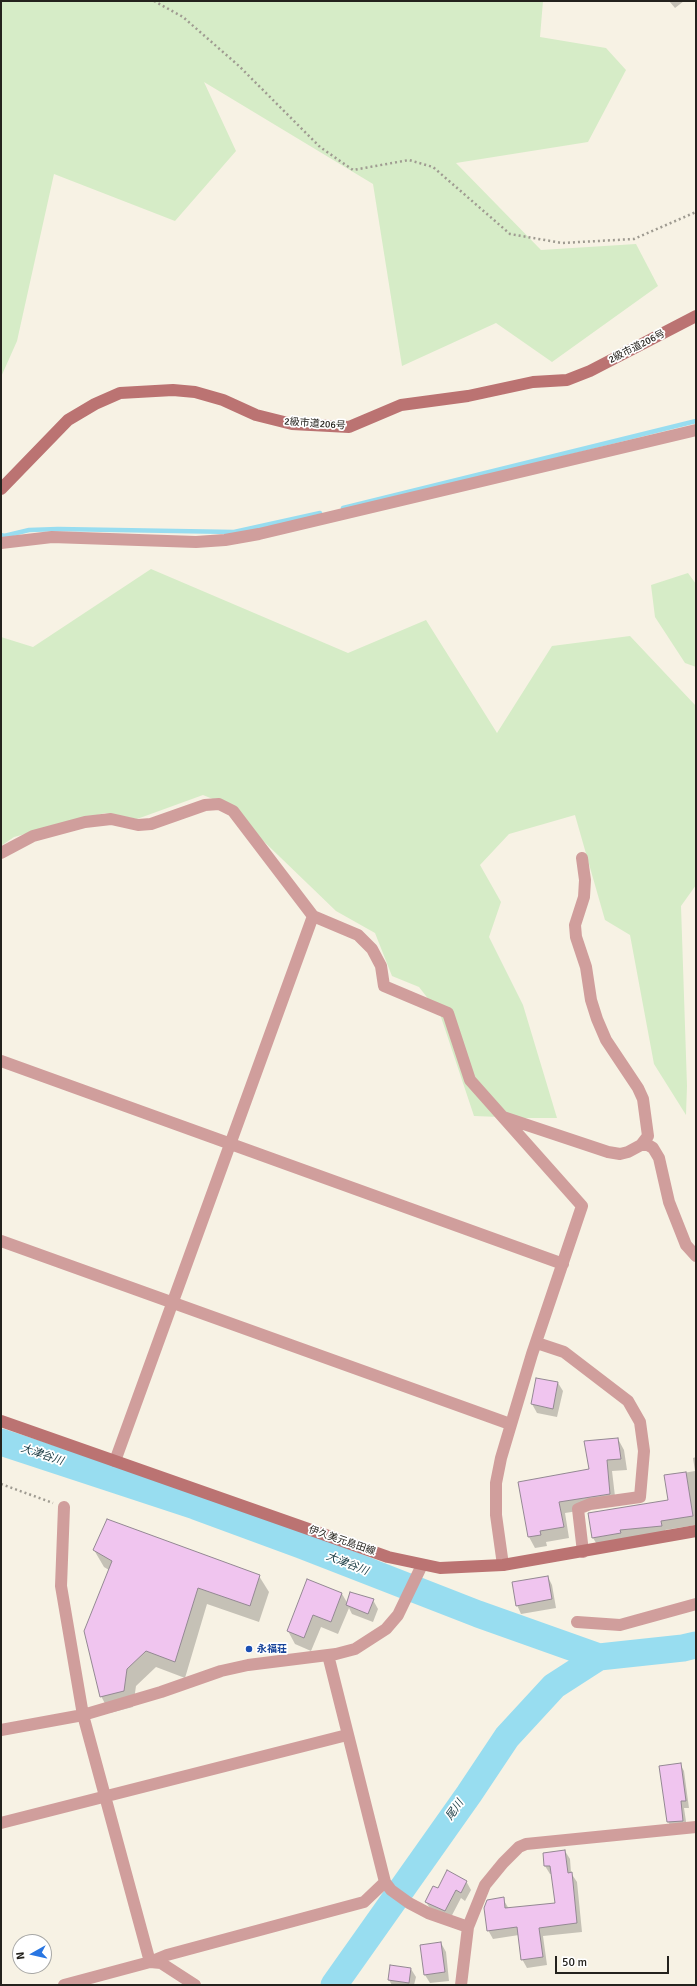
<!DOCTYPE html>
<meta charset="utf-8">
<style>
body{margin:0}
#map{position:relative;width:697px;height:1986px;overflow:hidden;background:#f7f2e4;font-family:Signika,sans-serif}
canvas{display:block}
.frame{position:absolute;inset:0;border:2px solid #24221d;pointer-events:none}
.north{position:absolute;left:12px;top:1934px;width:40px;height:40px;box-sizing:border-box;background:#fff;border:1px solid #a7a7a5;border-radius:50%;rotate:262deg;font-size:11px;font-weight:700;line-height:16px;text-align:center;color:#24221d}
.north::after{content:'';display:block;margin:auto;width:14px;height:18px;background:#2976e2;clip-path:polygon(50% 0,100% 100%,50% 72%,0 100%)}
.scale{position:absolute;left:555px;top:1956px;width:114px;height:18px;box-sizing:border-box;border:2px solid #24221d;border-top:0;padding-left:5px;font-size:12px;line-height:14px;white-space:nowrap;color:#24221d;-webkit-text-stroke:3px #fff;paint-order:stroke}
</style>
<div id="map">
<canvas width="697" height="1986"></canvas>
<div class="frame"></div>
<div class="north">N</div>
<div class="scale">50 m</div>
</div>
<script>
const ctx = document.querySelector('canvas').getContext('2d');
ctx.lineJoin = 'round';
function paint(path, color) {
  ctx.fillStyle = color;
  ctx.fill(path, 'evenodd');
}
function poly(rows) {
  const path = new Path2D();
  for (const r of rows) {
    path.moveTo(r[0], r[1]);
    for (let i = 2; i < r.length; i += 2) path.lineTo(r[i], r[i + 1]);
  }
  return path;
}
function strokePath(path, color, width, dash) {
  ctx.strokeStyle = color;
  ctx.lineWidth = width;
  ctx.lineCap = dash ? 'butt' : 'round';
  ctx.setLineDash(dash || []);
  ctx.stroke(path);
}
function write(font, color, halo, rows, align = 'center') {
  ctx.font = font + ' Signika,"Noto Sans JP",sans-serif';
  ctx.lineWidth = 3.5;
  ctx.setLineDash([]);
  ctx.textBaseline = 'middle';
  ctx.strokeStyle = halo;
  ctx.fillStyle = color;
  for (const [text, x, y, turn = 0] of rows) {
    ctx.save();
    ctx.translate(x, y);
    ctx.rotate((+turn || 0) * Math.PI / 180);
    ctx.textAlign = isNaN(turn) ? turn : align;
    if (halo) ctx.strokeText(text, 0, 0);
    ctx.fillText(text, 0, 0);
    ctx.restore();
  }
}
paint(poly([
 [1,1,543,1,540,37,606,48,626,70,588,142,456,163,541,250,636,244,658,286,552,362,496,323,402,366,373,184,204,82,236,151,175,221,54,174,17,341,1,377],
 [151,569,348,653,426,620,497,733,552,646,630,636,696,706,696,885,681,906,687,1086,686,1115,654,1064,630,935,605,920,575,815,509,834,480,865,501,902,489,937,523,1005,557,1118,526,1118,474,1116,440,1014,419,987,392,976,375,933,336,911,225,804,203,795,137,819,105,813,14,837,1,846,1,637,33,647],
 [688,573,696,584,696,667,685,663,655,617,651,585]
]), '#d6ecc7');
paint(poly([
 [669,1,684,1,675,8],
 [558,1383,563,1391,557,1417,537,1413,532,1404],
 [618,1439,624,1450,627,1470,612,1471,616,1505,565,1513,569,1538,546,1542,547,1546,535,1548,529,1537,519,1483,590,1470],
 [696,1457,696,1525,665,1530,666,1534,598,1546,593,1538,589,1514,669,1501,665,1476,695,1471,693,1458],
 [94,1550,259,1576,269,1592,259,1622,207,1604,185,1678,156,1667,136,1686,133,1707,110,1713,101,1696,109,1570,104,1567],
 [548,1577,552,1585,556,1608,521,1614,517,1605],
 [307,1581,342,1594,348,1604,373,1600,378,1609,373,1622,352,1614,349,1608,338,1634,321,1627,311,1651,295,1644,288,1631],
 [680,1764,684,1771,689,1808,684,1808,687,1828,673,1829,668,1822,660,1767],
 [565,1851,570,1859,571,1873,577,1882,582,1932,543,1936,547,1965,527,1968,522,1959,519,1935,493,1939,488,1930,503,1899,509,1909,556,1903,552,1874,550,1874,545,1866,544,1853],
 [466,1881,471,1890,465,1901,461,1898,450,1919,431,1910,426,1902,438,1889],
 [441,1943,446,1952,449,1981,430,1983,425,1975,421,1946],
 [411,1969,416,1977,414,1985,392,1985,389,1980]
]), '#0003');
strokePath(poly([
 [343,508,696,421],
 [1,535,4,536,29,530,58,529,234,532,320,513]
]), '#98ddf0', 4.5);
strokePath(poly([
 [1,1442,195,1506,301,1545,478,1614,599,1657,683,1648,696,1645],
 [334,1985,469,1794,507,1737,554,1686,599,1657]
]), '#98ddf0', 27);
const building = poly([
 [536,1378,558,1382,553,1409,531,1404,536,1378],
 [618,1438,621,1459,607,1460,610,1494,559,1502,564,1527,540,1531,541,1535,528,1537,518,1482,589,1469,584,1441,618,1438],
 [686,1472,693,1516,661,1521,662,1526,620,1530,621,1533,592,1538,588,1513,668,1500,664,1475,686,1472],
 [107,1519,260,1575,250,1606,198,1588,175,1662,146,1651,127,1669,124,1691,100,1697,84,1631,112,1561,93,1550,107,1519],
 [548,1576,552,1599,516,1606,512,1582,548,1576],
 [307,1579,342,1593,331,1622,313,1615,304,1638,287,1631,307,1579],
 [350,1592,374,1599,368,1614,346,1605,350,1592],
 [681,1763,686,1801,681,1801,683,1821,667,1822,659,1766,681,1763],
 [565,1850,568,1873,572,1872,577,1923,539,1928,543,1957,521,1960,517,1927,487,1931,484,1908,487,1900,504,1897,505,1908,555,1903,550,1866,544,1866,543,1853,565,1850],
 [447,1870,467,1881,461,1893,456,1890,445,1911,425,1902,433,1886,438,1888,447,1870],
 [441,1942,445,1972,424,1975,420,1945,441,1942],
 [390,1965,411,1968,409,1983,388,1980,390,1965]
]);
paint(building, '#f0c5ef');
strokePath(building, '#938892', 1);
strokePath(poly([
 [154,1,183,17,239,66,320,147,353,170,409,160,433,167,510,234,562,243,634,239,696,212],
 [1,1484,53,1503]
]), '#9f9b91', 2.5, [2, 3]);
strokePath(poly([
 [1,543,52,537,196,542,225,540,259,534,696,430],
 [1,853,33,836,85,822,111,819,138,825,151,824,205,805,219,804,233,811,313,916,358,935,372,949,381,966,384,986,448,1013,470,1080,582,1206,532,1354,501,1458,496,1483,496,1515,503,1565],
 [582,858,585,880,584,897,575,925,576,937,586,967,591,1000,597,1019,606,1040,638,1088,643,1099,648,1136,641,1145],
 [1,1061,563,1264],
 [503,1117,608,1152,620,1154,628,1152,641,1145,648,1145,653,1148,659,1158,669,1202,686,1245,696,1256],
 [1,1241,510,1424],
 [537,1343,564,1352,628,1401,640,1422,644,1451,640,1497,590,1504,578,1509,583,1552],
 [115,1461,313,916],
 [64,1507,61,1586,83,1715,150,1962,167,1955,364,1902,385,1882],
 [577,1622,620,1625,696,1604],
 [328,1655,385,1882,391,1890,409,1903,428,1913,468,1927],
 [1,1730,83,1715,161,1692,221,1671,248,1665,336,1654,355,1649,386,1629,398,1615,422,1565],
 [1,1823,347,1735],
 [64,1985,150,1962,161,1963,195,1985],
 [461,1985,468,1927,485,1885,503,1863,519,1847,526,1844,696,1827]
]), '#d09e9c', 12);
strokePath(poly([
 [1,489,68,420,95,404,120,393,173,390,195,392,223,400,256,415,292,424,349,427,401,405,468,396,533,382,567,380,590,371,696,316],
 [1,1421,388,1557,440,1568,503,1565,696,1531]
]), '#bb7372', 12);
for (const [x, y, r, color] of [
 [249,1649,4,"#1a4fb4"]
]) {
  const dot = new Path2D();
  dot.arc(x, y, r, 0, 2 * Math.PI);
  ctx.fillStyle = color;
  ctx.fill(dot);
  strokePath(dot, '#fff', 1.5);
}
write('10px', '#24221d', '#fff', [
 ["2級市道206号",637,347,-27],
 ["2級市道206号",315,424,4],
 ["伊久美元島田線",342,1541,19]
]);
write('bold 10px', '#164399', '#fff', [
 ["永福荘",257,1649]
], 'left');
write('italic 11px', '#173941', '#fff', [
 ["大津谷川",42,1455,18],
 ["大津谷川",347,1564,21],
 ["尾川",455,1810,-55]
]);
</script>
